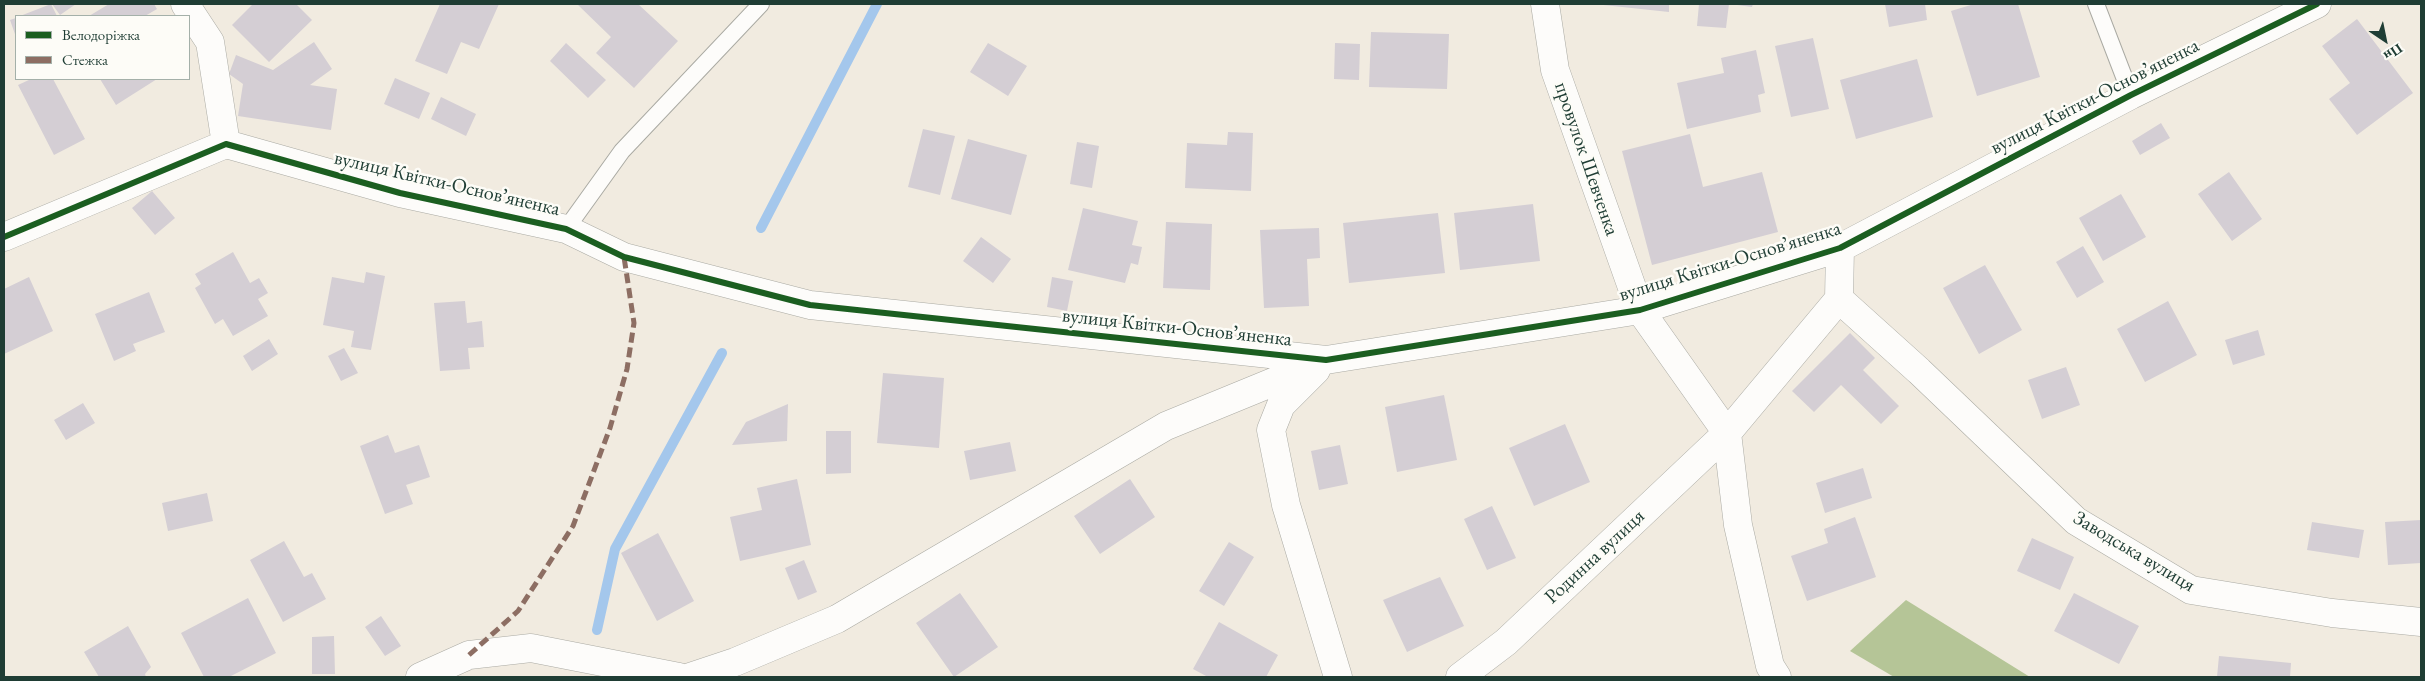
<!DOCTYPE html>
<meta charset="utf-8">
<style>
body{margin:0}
#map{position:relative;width:2425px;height:681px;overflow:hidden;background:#f1ebe0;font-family:"EB Garamond",serif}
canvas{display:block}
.frame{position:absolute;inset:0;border:5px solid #1f3d34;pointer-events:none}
.legend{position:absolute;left:15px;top:15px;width:175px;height:65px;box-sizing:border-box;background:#fdfcf7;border:1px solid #a4b0a9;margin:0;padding:6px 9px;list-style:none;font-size:15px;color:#1f3d34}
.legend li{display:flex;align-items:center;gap:10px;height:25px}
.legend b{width:25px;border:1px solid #a4b0a9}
.north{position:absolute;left:2360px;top:15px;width:50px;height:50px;-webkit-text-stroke:4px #fdfcf7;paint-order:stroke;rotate:146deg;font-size:14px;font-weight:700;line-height:20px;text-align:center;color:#1f3d34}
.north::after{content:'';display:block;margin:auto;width:18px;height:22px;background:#1f3d34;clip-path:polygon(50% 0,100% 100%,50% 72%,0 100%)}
</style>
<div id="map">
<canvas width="2425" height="681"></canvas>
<div class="frame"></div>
<ul class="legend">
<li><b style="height:6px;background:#1b5e20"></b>Велодоріжка</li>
<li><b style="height:6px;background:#8d6e63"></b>Стежка</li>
</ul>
<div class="north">Пн</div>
</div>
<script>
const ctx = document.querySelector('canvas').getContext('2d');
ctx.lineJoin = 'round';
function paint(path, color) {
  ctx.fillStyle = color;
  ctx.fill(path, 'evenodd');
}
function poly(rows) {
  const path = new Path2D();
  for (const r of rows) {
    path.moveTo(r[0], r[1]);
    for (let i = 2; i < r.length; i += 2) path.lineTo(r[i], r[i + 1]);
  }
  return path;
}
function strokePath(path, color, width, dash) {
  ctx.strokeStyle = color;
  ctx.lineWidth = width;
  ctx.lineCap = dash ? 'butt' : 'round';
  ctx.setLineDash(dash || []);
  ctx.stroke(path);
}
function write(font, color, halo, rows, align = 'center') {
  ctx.font = font + ' "EB Garamond",serif';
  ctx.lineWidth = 5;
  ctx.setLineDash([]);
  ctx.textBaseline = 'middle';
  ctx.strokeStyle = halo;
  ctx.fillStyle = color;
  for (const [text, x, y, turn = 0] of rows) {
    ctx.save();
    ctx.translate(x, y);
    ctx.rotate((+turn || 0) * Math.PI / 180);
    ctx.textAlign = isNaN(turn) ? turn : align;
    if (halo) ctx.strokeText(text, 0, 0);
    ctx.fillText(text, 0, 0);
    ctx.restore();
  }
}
paint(poly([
 [1906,600,2030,677,1894,677,1850,651]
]), '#b5c597');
strokePath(poly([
 [761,228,877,4],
 [597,630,615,549,722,353]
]), '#a4c7ec', 10);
paint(poly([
 [51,4,57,16,20,16],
 [52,4,76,4,60,15],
 [109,4,154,4,157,9,145,16,89,16],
 [253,4,296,4,312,20,269,62,232,25],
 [440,4,499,4,479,49,461,42,447,74,415,61],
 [577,4,638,4,678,41,634,88,596,53,611,37],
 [1594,4,1669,4,1669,12],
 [1699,4,1729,4,1726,28,1697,26],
 [1730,4,1753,4,1752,7],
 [1885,4,1925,4,1927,20,1889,27],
 [1974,4,2018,4,2040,77,1977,96,1951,11],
 [16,18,16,37,10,20],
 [2357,19,2413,93,2357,135,2329,99,2350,83,2322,46],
 [1371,32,1449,34,1447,89,1369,87],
 [1813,38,1829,109,1791,117,1775,46],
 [314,42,332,69,310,85,337,89,331,130,238,116,243,84,229,74,236,55,273,70],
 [566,43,606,80,588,98,550,61],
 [988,43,1027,66,1008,96,970,72],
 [1335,43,1360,44,1359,80,1334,79],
 [1756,50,1765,93,1758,95,1761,112,1687,129,1677,83,1724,73,1721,58],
 [1917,59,1933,117,1856,139,1840,80],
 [395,78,430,93,419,119,384,104],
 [31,79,53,79,85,139,54,155,18,85],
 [100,79,157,79,116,105],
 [441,97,476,114,466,136,431,119],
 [2161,123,2170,138,2140,155,2132,141],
 [923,129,955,136,940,195,908,187],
 [1228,132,1253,133,1251,191,1185,188,1187,143,1227,145],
 [1690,134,1703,187,1762,172,1778,232,1652,265,1622,151],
 [968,139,1027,155,1011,215,951,199],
 [1077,142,1099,146,1092,188,1070,184],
 [2229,172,2262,219,2232,241,2198,194],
 [152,191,175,218,155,235,132,208],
 [2121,194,2146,237,2103,261,2079,218],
 [1533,204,1540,261,1460,270,1454,213],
 [1083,208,1138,221,1132,245,1142,247,1138,265,1131,263,1125,283,1068,270],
 [1438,213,1445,273,1349,283,1343,223],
 [1166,222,1212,224,1210,290,1163,288],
 [1319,228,1320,258,1307,259,1309,306,1264,308,1260,230],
 [981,237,1011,259,993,283,963,261],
 [2083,246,2104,282,2077,298,2056,262],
 [233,252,250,283,259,278,268,293,258,299,268,316,233,336,223,319,215,324,195,288,201,284,195,274],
 [1985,265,2022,330,1979,354,1943,288],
 [366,272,385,276,371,350,351,347,354,331,323,325,332,277,364,283],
 [29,277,53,331,4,354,4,289],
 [1052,277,1073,281,1067,311,1047,307],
 [149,292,165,332,133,344,136,351,114,361,95,314],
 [465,301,467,323,482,321,484,347,468,348,470,369,440,371,434,303],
 [2168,301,2197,355,2145,382,2117,329],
 [2258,330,2265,355,2233,365,2225,340],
 [1850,333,1875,358,1863,370,1899,406,1881,424,1841,385,1814,412,1792,391],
 [269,339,278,354,252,371,243,356],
 [344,348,358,373,341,381,328,356],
 [2066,367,2080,405,2042,419,2028,380],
 [883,373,944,378,939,448,877,443],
 [1444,395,1457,460,1397,472,1385,407],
 [83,403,95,423,66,440,54,420],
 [788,404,787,441,732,445,746,422],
 [1565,424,1590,482,1534,506,1509,448],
 [826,431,851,431,851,473,826,474],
 [388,435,395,453,419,445,430,477,406,485,413,504,385,514,360,446],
 [1010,442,1016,471,970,480,964,451],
 [1340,445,1348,484,1319,490,1311,451],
 [1863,468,1872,498,1825,513,1816,483],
 [797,479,811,545,740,561,730,517,762,510,757,488],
 [1130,479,1155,517,1100,554,1074,516],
 [207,493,213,521,168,531,162,503],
 [1492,506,1516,558,1487,570,1464,519],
 [1855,517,1876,577,1807,601,1791,556,1828,543,1824,529],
 [2421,520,2421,563,2388,565,2385,522],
 [2312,522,2364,530,2359,558,2307,550],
 [658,533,694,601,657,621,621,553],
 [2032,538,2074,557,2060,590,2017,571],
 [284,541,304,577,312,573,326,599,283,622,250,560],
 [1229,542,1254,557,1224,606,1199,591],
 [804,560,817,592,798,600,785,568],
 [1440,577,1464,626,1407,652,1383,600],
 [960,593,998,647,954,677,916,623],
 [2074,593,2139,626,2119,664,2054,631],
 [248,598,276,653,229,677,204,677,181,633],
 [381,616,401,646,385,656,365,627],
 [1219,622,1278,655,1266,677,1208,677,1193,669],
 [128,626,151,667,145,674,146,677,99,677,84,652],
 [334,636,335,674,312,674,312,637],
 [2219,656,2291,663,2290,677,2217,677]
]), '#d4ced4');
const lane = poly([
 [2096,4,2131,95],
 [566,229,622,151,761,4]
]);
const street = poly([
 [185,4,210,42,226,144],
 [1545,4,1555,70,1640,310,1727,433,1738,525,1770,666,1777,677],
 [4,237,226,144,400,193,566,229,624,257,810,305,1326,360,1640,310,1840,248,2131,95,2317,4],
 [1839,299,1919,371,2076,521,2191,590,2332,613,2421,622],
 [1316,370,1281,405,1271,430,1286,505,1338,677],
 [420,677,469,655,531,648,679,677],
 [690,677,735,662,837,619,1166,426,1322,362],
 [1460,677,1506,642,1727,433,1839,299,1840,248]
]);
strokePath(lane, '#aaaaa3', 18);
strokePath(street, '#aaaaa3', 29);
strokePath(lane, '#fdfcfa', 16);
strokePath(street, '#fdfcfa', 28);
strokePath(poly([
 [469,655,518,611,573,526,610,428,627,369,634,323,624,257]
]), '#8d6e63', 5, [10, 5]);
strokePath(poly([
 [4,237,226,144,400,193,566,229,624,257,810,305,1326,360,1640,310,1840,248,2131,95,2317,4]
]), '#1b5e20', 6);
write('20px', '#1f3d34', '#fdfcf7', [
 ["вулиця Квітки-Основʼяненка",2095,97,-27],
 ["провулок Шевченка",1586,159,71],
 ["вулиця Квітки-Основʼяненка",447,184,13],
 ["вулиця Квітки-Основʼяненка",1730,262,-17],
 ["вулиця Квітки-Основʼяненка",1177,328,6],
 ["Заводська вулиця",2134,552,31],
 ["Родинна вулиця",1595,557,-43]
]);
</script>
